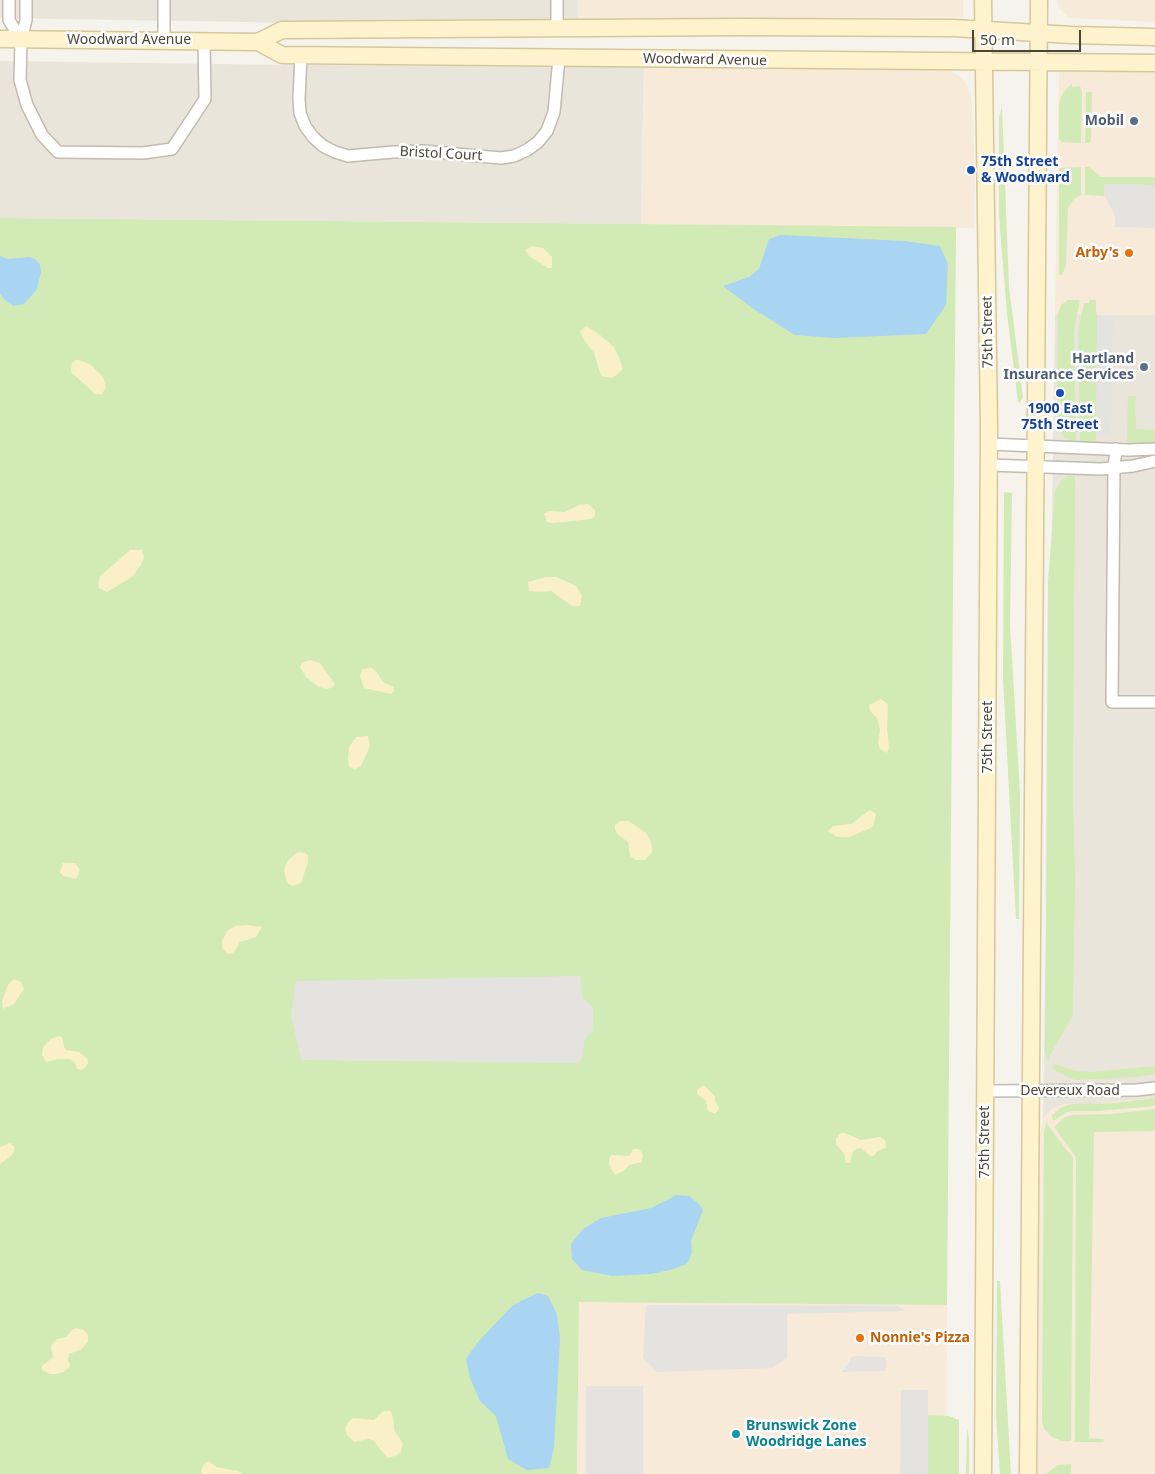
<!DOCTYPE html>
<style>
body{margin:0}
#map{position:relative;width:1155px;height:1474px;overflow:hidden;background:#f6f3ec;font-family:"Noto Sans",sans-serif}
canvas{display:block}
.scale{position:absolute;left:972px;top:30px;width:109px;height:22px;box-sizing:border-box;border:2px solid #4b4439;border-top:0;padding-left:6px;font-size:15px;line-height:18px;white-space:nowrap;color:#4b4439;-webkit-text-stroke:4px #fff;paint-order:stroke}
</style>
<div id="map">
<canvas width="1155" height="1474"></canvas>
<div class="scale">50 m</div>
</div>
<script>
const ctx = document.querySelector('canvas').getContext('2d');
ctx.lineJoin = 'round';
function paint(path, color) {
  ctx.fillStyle = color;
  ctx.fill(path, 'evenodd');
}
function poly(rows) {
  const path = new Path2D();
  for (const r of rows) {
    path.moveTo(r[0], r[1]);
    for (let i = 2; i < r.length; i += 2) path.lineTo(r[i], r[i + 1]);
  }
  return path;
}
function strokePath(path, color, width, dash) {
  ctx.strokeStyle = color;
  ctx.lineWidth = width;
  ctx.lineCap = dash ? 'butt' : 'round';
  ctx.setLineDash(dash || []);
  ctx.stroke(path);
}
function write(font, color, halo, rows, align = 'center') {
  ctx.font = font + ' "Noto Sans",sans-serif';
  ctx.lineWidth = 5;
  ctx.setLineDash([]);
  ctx.textBaseline = 'middle';
  ctx.strokeStyle = halo;
  ctx.fillStyle = color;
  for (const [text, x, y, turn = 0] of rows) {
    ctx.save();
    ctx.translate(x, y);
    ctx.rotate((+turn || 0) * Math.PI / 180);
    ctx.textAlign = isNaN(turn) ? turn : align;
    if (halo) ctx.strokeText(text, 0, 0);
    ctx.fillText(text, 0, 0);
    ctx.restore();
  }
}
paint(poly([
 [0,0,578,0,578,19,368,24,0,18],
 [0,61,290,65,644,67,641,224,0,218],
 [1055,314,1155,315,1155,1098,1089,1104,1063,1104,1052,1109,1043,1119]
]), '#eae5da');
paint(poly([
 [578,0,963,0,963,17,578,19],
 [1057,0,1155,0,1155,22,1069,18,1058,7],
 [644,67,949,70,958,75,966,83,972,99,975,176,974,228,641,224],
 [1059,68,1155,71,1155,315,1055,314],
 [1155,1098,1155,1474,1038,1474,1040,1134,1043,1119,1052,1109,1063,1104,1089,1104],
 [579,1301,947,1305,946,1474,577,1474]
]), '#f7ead8');
paint(poly([
 [1072,83,1072,87,1080,86,1082,92,1081,143,1062,142,1059,139,1059,104,1062,94],
 [1086,92,1092,92,1091,141,1089,143,1085,143],
 [1002,107,1009,287,1023,397,1020,403,1018,402,1007,314,999,215,999,117],
 [1081,167,1081,195,1074,199,1068,208,1066,266,1062,275,1059,275,1059,171,1060,168],
 [1085,167,1089,167,1101,177,1155,177,1155,185,1105,184,1104,196,1085,195],
 [0,218,956,227,947,1305,579,1302,577,1474,0,1474],
 [1068,300,1080,300,1074,331,1076,441,1070,440,1064,437,1057,426,1058,314,1061,305],
 [1089,300,1096,300,1096,312,1098,317,1096,441,1080,441,1078,332,1084,303,1089,303],
 [1128,396,1136,396,1135,414,1136,417,1136,429,1155,430,1155,445,1131,447,1127,443],
 [1075,475,1073,796,1075,878,1073,1015,1049,1057,1048,1061,1045,1052,1048,581,1055,491,1062,480,1067,476],
 [1004,492,1012,493,1010,625,1020,793,1019,919,1016,919,1003,680],
 [1055,1064,1076,1071,1091,1072,1155,1066,1155,1074,1136,1077,1075,1080,1055,1071,1052,1067],
 [1155,1098,1155,1106,1098,1111,1073,1111,1067,1112,1055,1120,1053,1120,1052,1115,1061,1108,1071,1104,1114,1103],
 [1155,1109,1155,1131,1094,1132,1089,1438,1103,1439,1104,1440,1103,1442,1075,1442,1076,1157,1054,1127,1065,1117,1072,1115,1112,1114],
 [1047,1121,1047,1124,1073,1158,1071,1441,1062,1441,1052,1437,1044,1429,1042,1421,1044,1131],
 [997,1281,1000,1281,1011,1474,1000,1474,996,1415],
 [921,1415,949,1416,959,1420,959,1474,928,1474,928,1423,920,1423],
 [967,1428,969,1439,969,1474,966,1474],
 [1071,1464,1071,1474,1046,1474,1058,1465]
]), '#d2eab5');
paint(poly([
 [532,246,543,248,552,257,552,268,548,268,529,256,525,250],
 [586,326,599,334,613,346,619,357,623,369,617,375,611,378,601,376,594,353,584,340,580,331],
 [76,360,79,360,91,365,103,377,106,387,102,394,95,394,71,372,72,363],
 [588,504,595,510,595,516,591,519,553,523,547,522,544,514,549,511,565,512,579,505],
 [130,550,142,550,144,557,141,565,132,577,107,592,99,588,98,583,100,576],
 [546,577,557,577,576,586,582,595,580,606,572,606,551,591,540,592,529,591,528,582],
 [310,660,320,663,335,684,333,687,327,689,319,687,306,677,300,667,302,663],
 [370,667,376,671,383,682,394,687,394,691,391,694,364,688,360,676,362,670],
 [881,699,888,704,887,728,889,748,887,753,880,749,878,743,880,730,877,718,870,711,869,705],
 [368,736,370,746,361,766,355,769,349,767,348,759,349,747,356,737],
 [870,810,876,814,873,827,850,837,837,837,828,831,833,826,851,824],
 [621,821,629,821,646,833,651,842,652,847,652,852,645,860,636,860,630,856,628,842,617,834,615,829,615,825],
 [298,852,305,853,308,855,308,862,301,883,293,886,287,883,284,870,288,860],
 [63,863,75,863,80,870,76,879,63,876,60,872],
 [247,925,262,927,256,937,240,942,234,952,231,954,226,953,222,947,222,941,228,930,236,926],
 [14,979,21,982,24,989,14,1004,3,1009,2,1001,8,985],
 [59,1036,62,1037,64,1047,66,1050,79,1052,87,1058,88,1063,86,1067,82,1070,77,1069,75,1063,70,1059,58,1059,46,1062,42,1055,43,1047,51,1039],
 [704,1085,715,1096,715,1101,718,1106,719,1109,715,1114,708,1111,706,1101,697,1094,697,1090],
 [841,1133,845,1133,861,1140,880,1137,885,1140,886,1148,877,1151,874,1156,870,1156,861,1148,856,1149,853,1151,850,1163,846,1163,844,1154,836,1144,836,1138],
 [10,1143,14,1147,14,1152,11,1156,0,1164,0,1147],
 [633,1149,639,1149,643,1154,642,1162,629,1165,625,1170,615,1175,609,1165,609,1158,612,1155,629,1156],
 [75,1328,84,1330,88,1335,88,1341,82,1349,69,1354,68,1359,70,1365,69,1368,63,1372,56,1374,50,1374,42,1370,42,1366,53,1357,51,1347,53,1343,57,1339,66,1337,71,1331],
 [383,1411,391,1411,394,1422,394,1430,403,1443,401,1452,395,1456,387,1458,374,1441,369,1439,354,1442,347,1435,345,1428,348,1422,353,1418,374,1420],
 [209,1461,216,1467,238,1471,243,1474,202,1474,201,1471,204,1464]
]), '#f9efc9');
paint(poly([
 [1104,184,1155,185,1155,228,1115,227,1115,215,1104,196],
 [1113,316,1111,436,1096,436,1097,320,1098,317],
 [580,976,583,999,593,1007,593,1030,587,1036,584,1042,583,1057,578,1063,301,1060,291,1015,296,981],
 [646,1305,898,1306,905,1311,787,1314,787,1358,772,1368,657,1372,643,1358],
 [853,1356,884,1357,887,1362,885,1371,842,1372],
 [586,1386,643,1386,643,1474,586,1474],
 [901,1390,928,1390,928,1474,900,1474]
]), '#e5e3e0');
paint(poly([
 [781,235,905,241,940,246,948,264,946,305,926,334,834,338,795,335,755,310,723,286,749,277,759,269,769,239],
 [0,256,8,259,29,257,35,259,40,264,41,272,37,289,24,304,14,306,6,301,0,294],
 [677,1195,689,1196,699,1204,703,1210,691,1241,692,1253,688,1262,684,1265,670,1270,651,1274,612,1276,582,1270,572,1259,571,1244,583,1229,601,1218,651,1208],
 [538,1293,548,1296,557,1314,560,1338,554,1448,549,1468,527,1470,508,1459,496,1416,480,1401,470,1378,466,1359,478,1342,513,1305]
]), '#a9d4f2');
const minor = poly([
 [9,0,9,20,21,40],
 [26,0,26,20,21,40,20,80,27,105,42,135,58,152,143,153,172,149,205,99,204,41],
 [557,29,557,0],
 [164,41,164,0],
 [301,55,299,99,300,113,305,126,313,137,323,146,335,152,348,156,393,152,423,151,501,158,514,156,527,150,538,142,547,131,554,112,559,58],
 [989,444,1129,450,1155,449],
 [1116,449,1114,468,1112,702,1155,702],
 [989,465,1101,469,1133,466,1155,461],
 [986,1091,1137,1090,1155,1088]
]);
const secondary = poly([
 [0,39,258,42,282,30,740,27,953,28,1072,35,1155,37],
 [258,42,282,55,1155,63],
 [983,1474,989,428,983,0],
 [1028,1474,1039,0]
]);
strokePath(minor, '#c2bbae', 14);
strokePath(secondary, '#d6c79b', 19);
strokePath(minor, '#fff', 11);
strokePath(secondary, '#fff3cd', 16);
for (const [x, y, r, color] of [
 [1134,121,5,"#5c6f8a"],
 [971,170,5,"#1a4fb4"],
 [1129,253,5,"#e8710a"],
 [1144,367,5,"#5c6f8a"],
 [1060,393,5,"#1a4fb4"],
 [860,1338,5,"#e8710a"],
 [736,1434,5,"#0f9aa8"]
]) {
  const dot = new Path2D();
  dot.arc(x, y, r, 0, 2 * Math.PI);
  ctx.fillStyle = color;
  ctx.fill(dot);
  strokePath(dot, '#fff', 2);
}
write('14px', '#4b4439', '#fff', [
 ["Woodward Avenue",129,40],
 ["Woodward Avenue",705,60,1],
 ["Bristol Court",441,154,3],
 ["75th Street",988,332,-91],
 ["75th Street",988,737,-90],
 ["Devereux Road",1070,1091],
 ["75th Street",985,1142,-90]
]);
write('bold 14px', '#4e5e75', '#fff', [
 ["Mobil",1124,121],
 ["Hartland",1134,359],
 ["Insurance Services",1134,375]
], 'right');
write('bold 14px', '#164399', '#fff', [
 ["75th Street",981,162],
 ["& Woodward",981,178],
 ["1900 East",1060,409,"center"],
 ["75th Street",1060,425,"center"]
], 'left');
write('bold 14px', '#c56008', '#fff', [
 ["Arby's",1119,253],
 ["Nonnie's Pizza",870,1338,"left"]
], 'right');
write('bold 14px', '#0d838f', '#fff', [
 ["Brunswick Zone",746,1426],
 ["Woodridge Lanes",746,1442]
], 'left');
</script>
